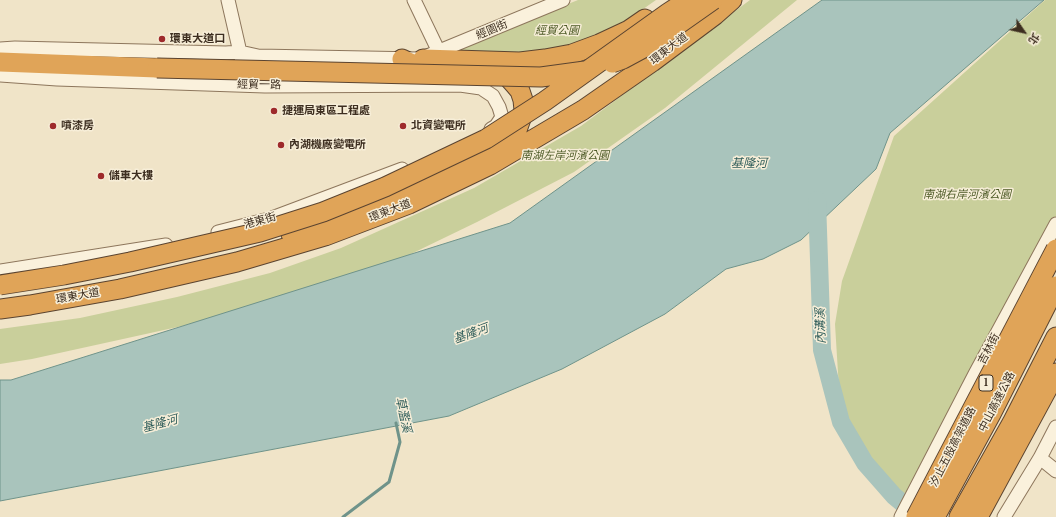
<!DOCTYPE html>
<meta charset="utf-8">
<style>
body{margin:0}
#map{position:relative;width:1056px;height:517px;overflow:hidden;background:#f0e4c8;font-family:"Libre Baskerville","Noto Sans TC",serif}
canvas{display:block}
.north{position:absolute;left:1004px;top:12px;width:40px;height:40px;-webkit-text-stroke:3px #f7eed8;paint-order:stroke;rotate:124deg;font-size:11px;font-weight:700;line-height:16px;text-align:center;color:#3d2e20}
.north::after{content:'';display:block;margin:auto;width:14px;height:18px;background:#3d2e20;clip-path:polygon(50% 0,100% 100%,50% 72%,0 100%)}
</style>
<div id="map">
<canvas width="1056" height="517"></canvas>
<div class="north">北</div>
</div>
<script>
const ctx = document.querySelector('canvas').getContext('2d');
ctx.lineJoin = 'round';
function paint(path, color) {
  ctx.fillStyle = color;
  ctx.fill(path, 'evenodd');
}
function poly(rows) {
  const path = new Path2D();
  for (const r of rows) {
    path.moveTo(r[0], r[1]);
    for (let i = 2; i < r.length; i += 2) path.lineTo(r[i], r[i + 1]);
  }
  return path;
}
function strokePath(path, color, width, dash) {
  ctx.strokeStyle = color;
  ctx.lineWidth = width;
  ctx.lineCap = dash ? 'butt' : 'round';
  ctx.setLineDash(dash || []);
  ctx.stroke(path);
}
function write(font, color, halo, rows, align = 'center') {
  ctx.font = font + ' "Libre Baskerville","Noto Sans TC",serif';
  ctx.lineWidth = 3;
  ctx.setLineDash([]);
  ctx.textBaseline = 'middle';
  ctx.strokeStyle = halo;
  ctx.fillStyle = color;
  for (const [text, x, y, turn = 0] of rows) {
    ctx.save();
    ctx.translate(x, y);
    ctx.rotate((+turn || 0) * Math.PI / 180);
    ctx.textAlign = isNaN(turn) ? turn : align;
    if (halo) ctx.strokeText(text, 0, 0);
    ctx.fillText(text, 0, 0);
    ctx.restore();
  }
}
paint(poly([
 [578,0,656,0,616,28,559,52,446,53],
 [750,0,797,0,665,108,574,172,477,222,384,267,255,310,32,359,0,364,0,329,80,318,177,297,270,273,341,248,474,188,581,126],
 [1045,0,1056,0,1056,216,913,487,902,495,889,481,853,434,839,389,835,324,842,281,894,136]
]), '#c9cf9b');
const water = poly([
 [822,0,1044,0,890,133,876,169,801,240,763,259,726,269,665,314,562,369,449,416,0,501,0,380,11,380,510,223,822,0]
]);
paint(water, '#a9c4bc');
strokePath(water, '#6f938a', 1);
strokePath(poly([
 [343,517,389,482,400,442,396,423]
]), '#6f938a', 3);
strokePath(poly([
 [817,200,822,350,841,422,865,463,894,496,919,517]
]), '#a9c4bc', 18);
const minor = poly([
 [228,0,242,61],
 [414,0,439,52],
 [0,49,15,48,226,53,240,52,258,56,420,59,563,0],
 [0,75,57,79,265,86,460,85,481,88,493,96,499,107,502,117,496,126,491,129],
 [218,232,269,219,402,169],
 [0,271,166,245],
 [1040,458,1056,471],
 [901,517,975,374,1056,224],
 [1004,517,1040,458,1056,427]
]);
const highway = poly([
 [402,59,419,67,439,68],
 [423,59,520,62,545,59,572,54,599,44,629,30,645,19],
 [0,62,157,68],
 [291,234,332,219,396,193,484,153,502,147,510,140,517,130,524,110,523,100,520,91,515,85,507,76,495,70],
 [0,309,30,305,120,289,237,262,325,236,409,204,490,165,583,110,652,62,715,15,732,0],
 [959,517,1012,423,1056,337],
 [978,517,1056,373]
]);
strokePath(minor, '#8d765c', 15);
strokePath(highway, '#5b4430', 21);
strokePath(minor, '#faf1dc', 13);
strokePath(highway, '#e0a458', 19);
const highwayBridge = poly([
 [612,63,623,59,649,45,713,0],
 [157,68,541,77,585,71],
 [0,285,64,275,130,262,260,232,323,212,385,187,486,139,545,101,668,13,688,0],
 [916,517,1056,249],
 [935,517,991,414,1056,286]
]);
strokePath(highwayBridge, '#5b4430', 21, []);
strokePath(highwayBridge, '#e0a458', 19);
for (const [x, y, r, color] of [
 [162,39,4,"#9e2a2b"],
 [274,111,4,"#9e2a2b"],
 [53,126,4,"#9e2a2b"],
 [403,126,4,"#9e2a2b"],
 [281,145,4,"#9e2a2b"],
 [101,176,4,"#9e2a2b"]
]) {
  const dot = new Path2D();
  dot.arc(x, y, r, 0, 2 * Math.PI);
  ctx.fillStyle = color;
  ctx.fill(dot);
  strokePath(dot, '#f7eed8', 1.5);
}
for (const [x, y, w] of [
 [986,383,14]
]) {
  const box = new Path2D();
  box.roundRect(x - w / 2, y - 8, w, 16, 3);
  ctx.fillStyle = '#f7eed8';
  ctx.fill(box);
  strokePath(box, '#3d2e20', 1);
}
write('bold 10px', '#3d2e20', null, [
 ["1",986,383]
]);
write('11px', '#3d2e20', '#f7eed8', [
 ["經園街",492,30,-23],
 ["環東大道",669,49,-37],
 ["經貿一路",259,85,1],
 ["環東大道",390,211,-21],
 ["港東街",260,221,-16],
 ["環東大道",78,296,-10],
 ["吉林街",989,349,-62],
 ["中山高速公路",997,402,-63],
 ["汐止五股高架道路",953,447,-63]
]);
write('italic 11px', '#4d5a26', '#f7eed8', [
 ["經貿公園",557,31],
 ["南湖左岸河濱公園",565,156],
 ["南湖右岸河濱公園",967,195]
]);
write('bold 11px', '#3d2e20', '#f7eed8', [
 ["環東大道口",170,39],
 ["捷運局東區工程處",282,111],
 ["噴漆房",61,126],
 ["北資變電所",411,126],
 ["內湖機廠變電所",289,145],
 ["儲車大樓",109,176]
], 'left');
write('italic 12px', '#2f5d5a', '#f7eed8', [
 ["基隆河",749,164],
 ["內溝溪",821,326,-92],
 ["基隆河",471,334,-20],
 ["草濫溪",403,415,78],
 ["基隆河",160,424,-15]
]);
</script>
